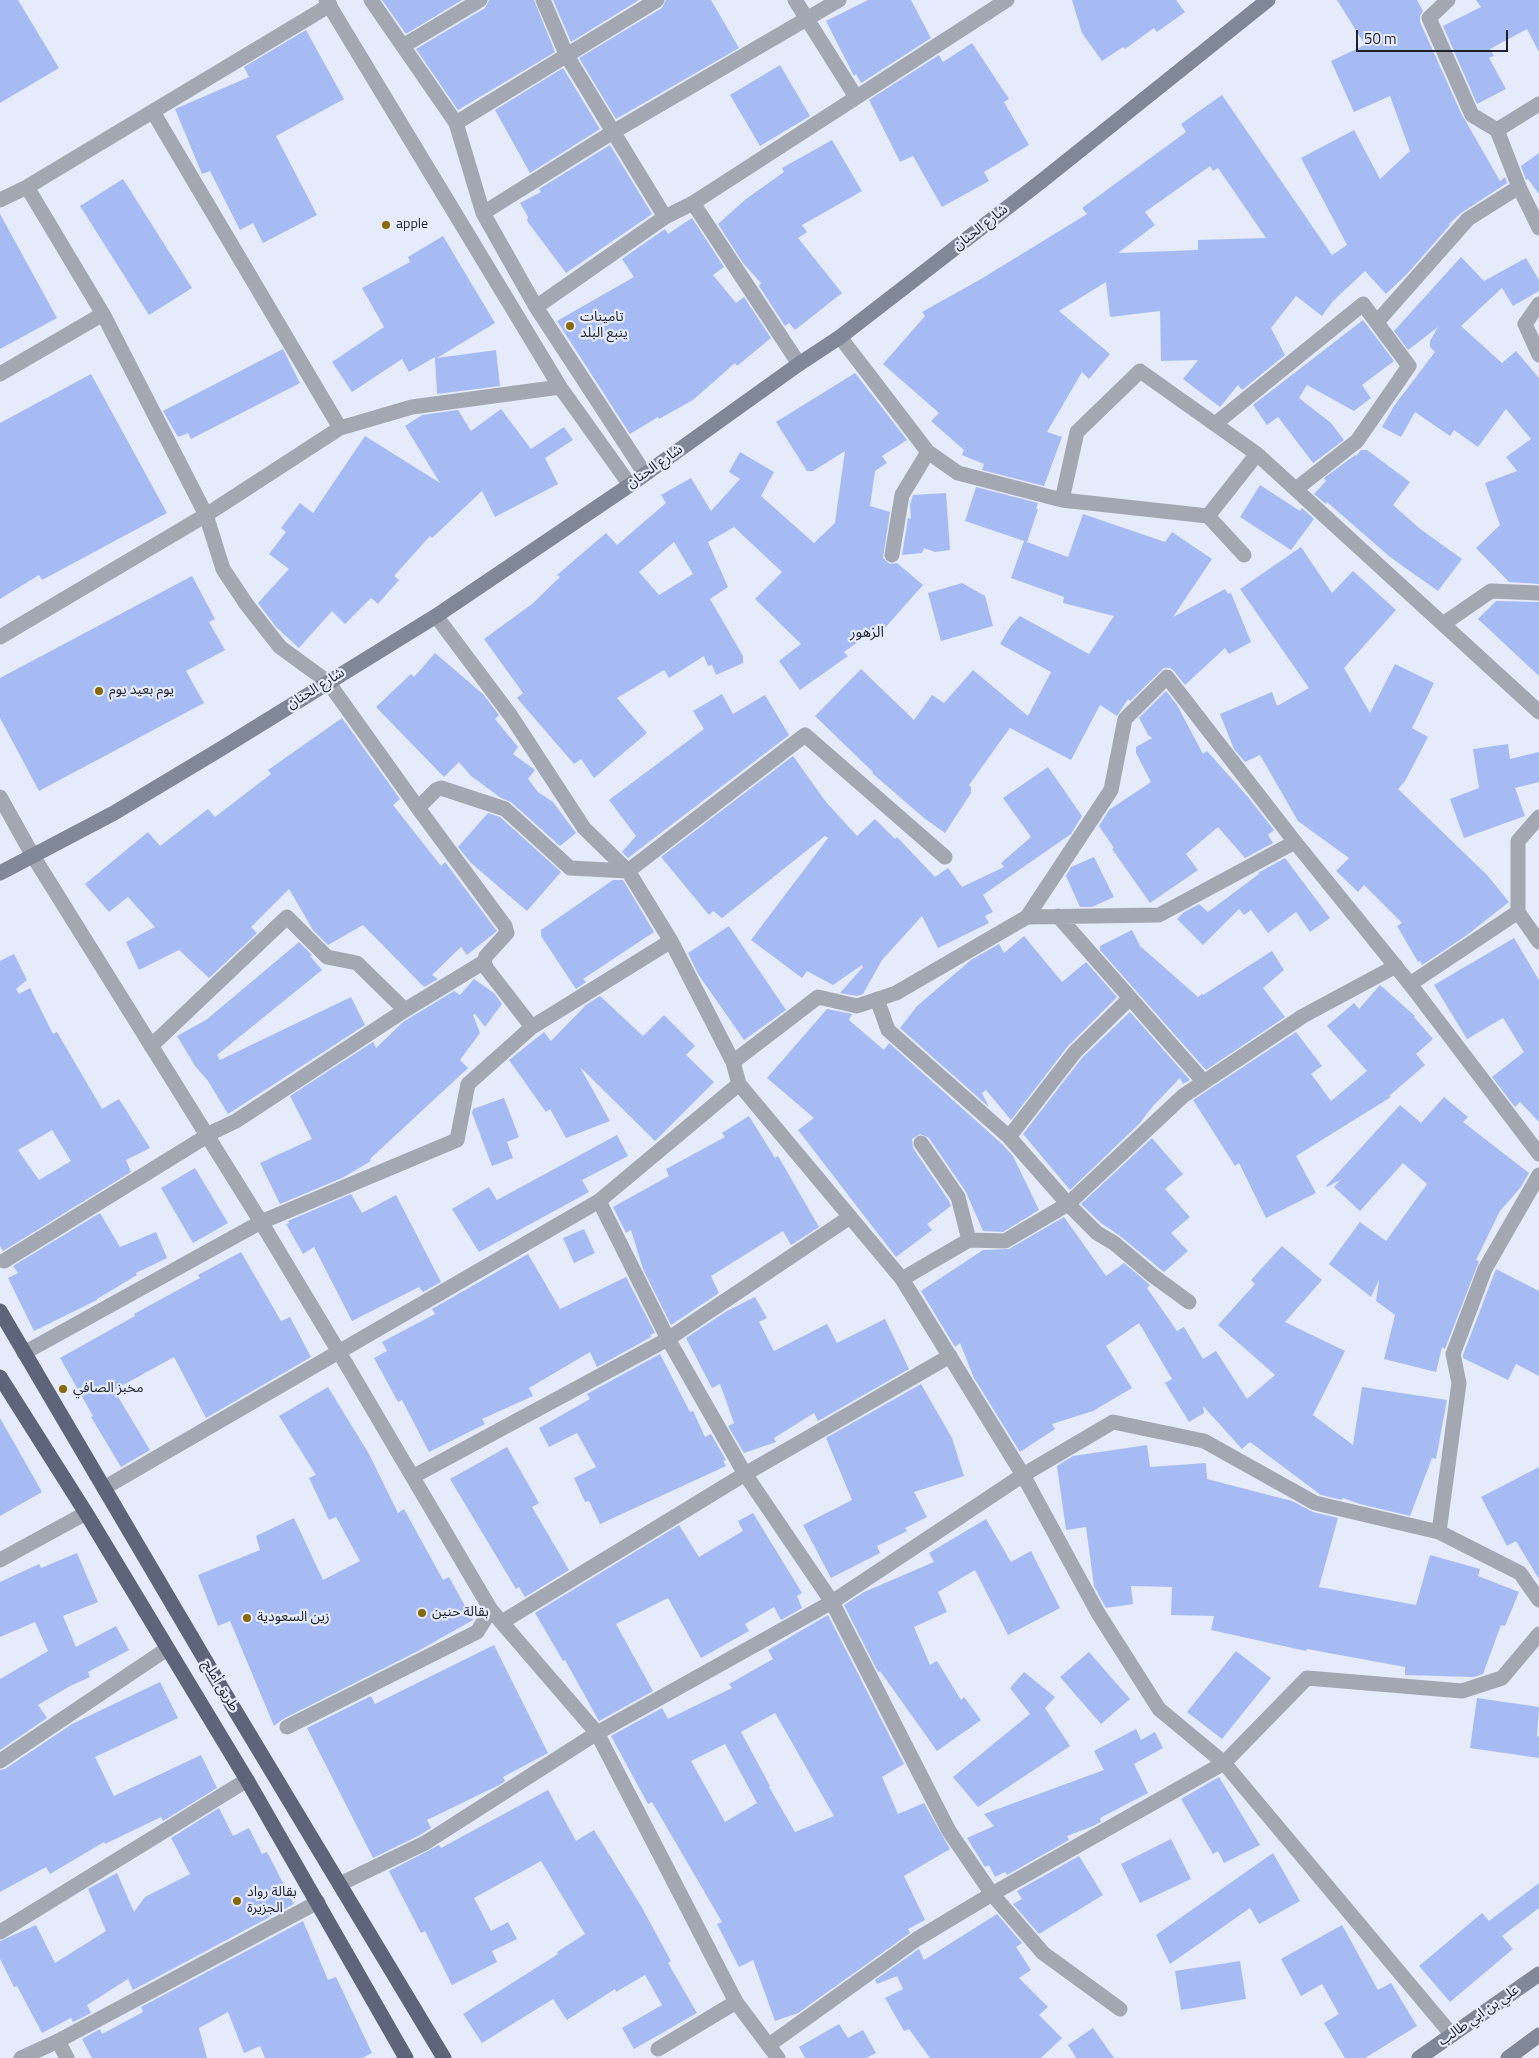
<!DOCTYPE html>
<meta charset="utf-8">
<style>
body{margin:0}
#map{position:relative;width:1539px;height:2058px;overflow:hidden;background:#e5ebfa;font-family:"Titillium Web",sans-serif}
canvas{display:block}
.scale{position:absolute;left:1356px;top:30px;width:152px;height:22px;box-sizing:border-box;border:2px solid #1f222b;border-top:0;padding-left:6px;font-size:15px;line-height:18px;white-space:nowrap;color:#1f222b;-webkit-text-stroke:4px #e5ebfa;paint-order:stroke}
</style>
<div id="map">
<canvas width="1539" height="2058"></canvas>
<div class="scale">50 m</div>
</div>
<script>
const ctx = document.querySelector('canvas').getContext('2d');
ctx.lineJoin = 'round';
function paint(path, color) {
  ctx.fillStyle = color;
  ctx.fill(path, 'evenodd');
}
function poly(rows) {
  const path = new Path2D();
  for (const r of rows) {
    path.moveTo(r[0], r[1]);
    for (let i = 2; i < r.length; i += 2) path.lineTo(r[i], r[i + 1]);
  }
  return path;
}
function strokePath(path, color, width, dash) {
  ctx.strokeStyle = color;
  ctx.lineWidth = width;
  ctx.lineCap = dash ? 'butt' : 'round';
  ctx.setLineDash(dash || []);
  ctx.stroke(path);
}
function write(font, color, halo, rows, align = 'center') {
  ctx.font = font + ' "Titillium Web","Noto Sans Arabic",sans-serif';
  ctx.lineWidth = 4.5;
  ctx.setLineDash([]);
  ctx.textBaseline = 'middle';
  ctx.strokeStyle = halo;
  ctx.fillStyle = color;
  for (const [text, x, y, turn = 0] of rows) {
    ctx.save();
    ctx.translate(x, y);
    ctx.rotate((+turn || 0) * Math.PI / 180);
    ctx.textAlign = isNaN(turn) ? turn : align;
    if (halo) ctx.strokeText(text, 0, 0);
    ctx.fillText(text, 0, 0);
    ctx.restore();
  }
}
paint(poly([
 [0,0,18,0,59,68,0,103],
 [382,0,462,0,406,34],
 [489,0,534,0,555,52,458,110,416,49,485,8],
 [553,0,639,0,571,42],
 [666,0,711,0,739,48,616,119,579,58,662,8],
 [868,0,911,0,931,38,861,83,856,74,854,76,826,21],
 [1072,0,1176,0,1185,12,1157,32,1154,28,1125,49,1123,47,1102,61,1082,33],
 [1337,0,1417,0,1423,11,1420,16,1420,22,1461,113,1500,181,1505,177,1507,183,1461,213,1449,224,1450,225,1407,274,1386,294,1365,271,1333,301,1322,316,1296,296,1271,328,1285,355,1242,390,1238,385,1220,407,1183,379,1198,360,1161,361,1160,311,1110,317,1106,282,1059,311,1110,354,1089,379,1082,372,1047,432,1062,437,1044,486,982,470,984,464,962,455,964,450,931,421,939,413,883,364,925,316,922,312,981,279,1087,214,1082,208,1186,132,1181,124,1222,95,1332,255,1347,245,1301,158,1354,130,1380,179,1410,151,1390,96,1354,112,1331,61,1365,45],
 [1210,166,1213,171,1218,168,1266,238,1198,240,1198,250,1118,253,1155,225,1145,212],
 [1476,0,1539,0,1539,52,1527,29,1490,49,1494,56,1489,58,1506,89,1477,104,1443,26,1481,7],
 [306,30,344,99,276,136,317,215,263,243,253,223,240,230,210,171,202,174,175,109,249,77,244,67],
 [972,43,1009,99,1004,102,1029,145,984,172,989,181,942,207,913,156,900,162,869,100,939,55,943,62],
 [780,65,810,116,760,146,730,95],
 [563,68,600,129,530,173,495,110],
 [832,140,862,191,802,225,807,232,798,238,842,293,795,330,789,323,785,326,759,286,761,283,743,263,718,224,746,199,784,172,782,168],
 [610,145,652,214,566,273,527,221,528,217,520,203,541,192,539,189],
 [1539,153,1539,194,1528,179,1526,180,1521,166],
 [123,179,192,288,149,315,80,206],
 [0,214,57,318,0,349],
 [692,218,724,267,713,275,736,303,744,297,771,338,737,366,735,363,693,400,659,419,658,417,630,434,557,321,634,277,622,259,665,229,668,234],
 [443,236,495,323,437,358,496,350,500,386,437,394,435,357,409,372,402,359,352,392,332,362,384,327,362,288,410,262,408,257],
 [1461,257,1484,281,1526,258,1539,280,1539,291,1513,306,1502,288,1461,326,1502,363,1516,351,1539,378,1539,584,1509,582,1476,548,1500,525,1485,483,1517,471,1506,457,1531,439,1506,409,1478,447,1454,430,1450,436,1415,412,1401,437,1382,427,1394,406,1435,352,1430,347,1430,341,1438,327,1408,350,1394,331],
 [1363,320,1394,361,1362,385,1371,398,1354,411,1307,385,1299,398,1331,423,1344,440,1313,463,1278,417,1267,425,1253,405],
 [283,349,300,383,191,439,188,433,178,437,163,411],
 [855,373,907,440,882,456,887,463,875,471,870,506,890,512,883,558,890,564,897,563,923,585,884,629,880,626,844,652,848,656,800,690,779,661,801,644,755,599,782,572,734,527,708,542,728,587,710,599,743,656,743,663,716,675,712,665,708,666,704,656,669,678,664,670,617,698,647,733,594,778,581,759,574,764,517,698,523,693,484,639,532,604,560,577,557,575,606,533,617,545,666,503,661,495,691,478,711,511,740,479,729,472,740,452,774,472,761,496,814,543,835,523,845,451,813,471,807,471,776,422],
 [674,542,693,574,659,595,639,572],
 [91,374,167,513,42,580,39,575,0,599,0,423],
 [501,409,531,449,564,427,573,440,545,458,558,484,495,517,482,491,432,538,430,536,394,576,399,580,378,604,371,598,345,624,332,611,299,648,276,627,258,603,289,569,269,554,286,532,281,528,300,503,313,513,365,436,440,483,405,426,422,415,458,410,471,431],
 [1361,450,1367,450,1410,482,1393,505,1419,528,1462,559,1438,591,1390,557,1327,502,1326,504,1314,494,1326,481,1324,478,1355,455,1356,456],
 [1260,485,1300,511,1302,508,1314,519,1291,550,1240,517],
 [976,487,1038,503,1036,509,1038,509,1027,542,965,521],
 [946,493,950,550,935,552,924,548,922,553,902,555,908,518,911,519,910,505,913,495],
 [1083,514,1165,542,1172,532,1212,559,1173,617,1225,589,1228,594,1231,593,1251,642,1229,654,1225,648,1185,685,1174,671,1170,668,1164,668,1130,701,1128,699,1117,716,1100,705,1071,760,1010,728,969,785,971,787,971,793,945,833,924,818,872,773,873,772,815,716,861,669,914,720,932,695,944,703,973,670,1028,716,1051,672,1000,644,1010,627,1020,616,1089,654,1114,616,1063,603,1064,597,1011,578,1024,541,1068,557],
 [1301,547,1332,593,1353,571,1396,610,1344,668,1370,713,1395,664,1434,683,1412,728,1428,737,1405,781,1398,789,1487,875,1509,902,1467,935,1422,965,1420,961,1418,962,1397,926,1402,923,1364,885,1358,892,1336,871,1349,858,1298,821,1260,755,1245,762,1234,749,1220,714,1272,692,1277,706,1309,688,1240,589],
 [192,576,215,619,209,622,225,650,186,671,204,703,39,791,0,718,0,678],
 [962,583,985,596,993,626,941,641,928,593],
 [1496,601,1539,602,1539,676,1478,619],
 [435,653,483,694,499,715,495,719,518,747,513,754,535,770,528,779,538,792,553,802,576,833,560,846,511,802,501,798,471,776,459,762,444,777,376,707,411,674,414,677],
 [1166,691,1177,705,1203,754,1207,751,1248,797,1274,830,1268,835,1273,843,1245,858,1218,827,1186,854,1198,870,1150,903,1112,849,1114,848,1099,826,1109,810,1151,782,1136,753,1136,747,1152,738,1148,735,1139,718],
 [722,694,733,714,765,695,789,735,628,858,622,852,636,836,609,800,704,729,693,711],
 [342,718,400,799,393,805,441,866,445,862,497,931,467,955,461,947,432,975,438,979,424,987,363,925,328,945,313,930,289,889,251,927,257,933,209,978,179,950,139,970,126,942,155,927,128,897,109,912,85,884,148,832,160,846,208,809,215,817,271,774,268,770],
 [1508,744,1510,759,1539,752,1539,782,1515,788,1525,816,1464,838,1450,799,1479,788,1473,749],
 [793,756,826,802,857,836,875,819,895,839,897,837,935,877,948,868,962,887,1004,867,1001,863,1031,837,1003,798,1048,767,1082,816,1071,834,983,895,993,912,985,916,989,923,938,948,922,916,882,960,863,994,857,996,840,993,863,967,862,965,833,985,807,971,802,978,751,940,828,838,825,836,722,918,713,911,709,915,661,857],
 [488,813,500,817,561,872,527,911,471,863,458,847],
 [1094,857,1114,897,1092,907,1080,907,1066,876,1071,867],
 [1285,858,1330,918,1310,932,1296,912,1268,933,1251,910,1244,915,1239,909,1203,945,1177,919,1183,913,1199,904,1208,912,1259,874,1258,873],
 [613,880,623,880,654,932,583,979,586,982,576,989,541,936,541,930],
 [729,926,786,1010,744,1040,698,974,688,953],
 [1132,930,1140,946,1198,997,1202,994,1203,995,1272,951,1284,970,1263,988,1285,1017,1206,1070,1100,950,1100,946],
 [1024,936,1062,982,1086,962,1117,997,1068,1046,1011,1120,986,1090,982,1093,989,1107,900,1028,917,1006,971,960,999,944,1004,953],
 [1514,938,1539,980,1539,1122,1520,1102,1515,1107,1492,1077,1524,1052,1503,1018,1467,1039,1434,985],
 [299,942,312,955,310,956,322,970,217,1055,220,1060,351,997,365,1025,228,1114,208,1081,195,1066,177,1036,206,1020],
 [14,954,27,980,16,989,19,994,30,988,53,1034,57,1032,102,1109,119,1099,150,1148,126,1160,131,1172,3,1251,0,1246,0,961],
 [52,1130,71,1161,39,1180,18,1150],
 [474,979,494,993,502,1004,485,1027,475,1014,473,1015,480,1033,460,1060,468,1068,370,1159,371,1161,342,1178,280,1204,260,1163,312,1139,290,1096,373,1042,376,1048,403,1022,454,991,460,995],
 [1380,985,1415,1016,1414,1017,1433,1039,1416,1054,1425,1065,1389,1096,1391,1097,1296,1156,1316,1193,1266,1218,1239,1163,1235,1166,1193,1100,1296,1032,1322,1066,1311,1074,1331,1101,1367,1071,1327,1026,1354,1003,1359,1009],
 [600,996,643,1036,664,1015,695,1046,686,1055,714,1082,655,1141,580,1067,610,1121,566,1138,550,1109,546,1112,509,1060,544,1032,551,1041,586,1005],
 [827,1009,852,1014,849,1020,884,1050,889,1043,1002,1144,1013,1156,1039,1210,1003,1232,983,1231,966,1192,929,1138,920,1134,912,1139,913,1148,949,1201,951,1206,927,1224,932,1230,896,1257,798,1130,814,1118,767,1078],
 [1130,1012,1190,1080,1183,1084,1180,1078,1153,1106,1139,1124,1070,1190,1023,1134,1082,1058],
 [1444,1097,1468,1117,1463,1122,1529,1173,1521,1187,1500,1211,1476,1260,1479,1261,1445,1349,1442,1347,1436,1372,1384,1359,1395,1315,1376,1301,1379,1280,1371,1297,1329,1264,1360,1222,1386,1241,1427,1184,1403,1163,1360,1211,1334,1187,1340,1180,1327,1187,1326,1186,1400,1105,1421,1123],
 [504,1098,519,1137,507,1142,513,1158,492,1166,472,1113,473,1109],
 [749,1116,775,1158,778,1156,819,1227,791,1245,783,1231,711,1276,719,1293,671,1325,643,1269,631,1230,626,1233,613,1207,669,1176,666,1169,725,1137,722,1133],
 [617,1135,628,1156,582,1180,589,1192,479,1252,452,1209,489,1187,497,1200],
 [1152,1138,1183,1174,1165,1189,1190,1217,1171,1233,1188,1251,1164,1272,1120,1236,1101,1223,1081,1204],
 [195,1168,228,1223,193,1243,161,1188],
 [351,1194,362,1213,396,1195,441,1282,423,1292,419,1287,352,1321,314,1247,303,1254,286,1224,289,1223,288,1221],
 [100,1213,120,1247,156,1232,167,1258,136,1273,137,1275,97,1299,97,1300,34,1331,8,1278,18,1273,13,1266],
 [1064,1217,1106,1276,1124,1263,1150,1285,1147,1288,1177,1331,1184,1327,1203,1359,1216,1351,1247,1399,1275,1375,1218,1325,1255,1284,1251,1280,1282,1246,1322,1280,1285,1322,1345,1351,1313,1415,1353,1445,1362,1387,1447,1400,1436,1459,1432,1458,1410,1516,1360,1504,1343,1498,1342,1500,1321,1495,1250,1442,1242,1449,1203,1406,1204,1413,1189,1422,1165,1383,1172,1379,1139,1323,1106,1346,1132,1388,1093,1411,1052,1424,1055,1429,1020,1452,974,1378,960,1343,955,1347,921,1291,983,1250,1009,1249],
 [584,1229,595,1253,574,1263,563,1238],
 [241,1252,281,1321,290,1317,311,1357,206,1418,174,1357,114,1390,150,1450,121,1467,91,1417,93,1416,60,1358,135,1316,134,1314,200,1278,198,1275],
 [528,1254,560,1309,626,1277,655,1333,650,1335,651,1337,597,1367,590,1352,529,1388,533,1396,482,1419,485,1424,429,1452,402,1400,398,1402,374,1358,387,1351,382,1342,435,1314,432,1309],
 [1496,1269,1539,1291,1539,1376,1516,1364,1508,1380,1463,1358,1463,1355],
 [755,1297,767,1318,759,1322,774,1351,827,1324,837,1343,885,1319,909,1369,818,1421,814,1413,774,1438,776,1442,744,1453,728,1426,734,1423,720,1384,712,1388,686,1338,727,1311],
 [660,1354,690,1412,693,1411,705,1437,711,1434,726,1460,723,1461,726,1466,600,1524,589,1501,585,1502,574,1478,596,1467,577,1433,549,1447,539,1428,590,1399,587,1394],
 [921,1384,952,1438,964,1476,914,1492,927,1517,905,1528,907,1531,877,1546,880,1553,831,1578,803,1525,852,1500,826,1438],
 [328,1387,369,1454,398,1513,404,1509,443,1580,449,1577,473,1620,418,1651,283,1719,274,1726,230,1621,218,1626,198,1575,260,1550,256,1536,294,1518,323,1580,360,1561,336,1517,329,1520,309,1478,316,1475,279,1416],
 [0,1418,42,1492,0,1516],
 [1147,1445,1150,1467,1206,1463,1207,1479,1292,1501,1313,1512,1338,1518,1319,1587,1416,1605,1430,1555,1480,1569,1478,1576,1519,1592,1505,1626,1501,1625,1483,1674,1474,1677,1405,1675,1405,1667,1307,1649,1306,1651,1211,1630,1214,1616,1171,1615,1172,1587,1131,1586,1133,1604,1106,1608,1094,1586,1086,1527,1066,1530,1057,1466,1073,1456],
 [507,1447,539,1503,532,1507,569,1570,525,1597,519,1587,516,1589,450,1479],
 [1539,1467,1539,1579,1516,1541,1507,1546,1481,1497],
 [753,1513,802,1593,797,1596,802,1608,781,1620,774,1607,745,1624,749,1631,701,1658,668,1598,616,1624,653,1691,599,1721,565,1660,563,1661,535,1613,679,1525,699,1557,743,1531,738,1521],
 [986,1519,1011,1562,1031,1551,1060,1608,1008,1635,975,1570,938,1592,947,1612,914,1627,930,1665,937,1661,961,1700,964,1697,981,1720,937,1751,880,1671,878,1672,844,1605,864,1592,934,1562,929,1553],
 [77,1553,98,1602,63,1616,76,1647,116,1626,129,1650,88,1672,90,1677,70,1686,38,1705,47,1718,0,1750,0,1679,48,1651,35,1622,0,1637,0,1582,39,1564,41,1568],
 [828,1615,904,1764,882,1777,898,1814,924,1803,950,1849,904,1876,925,1920,908,1929,910,1933,798,2013,775,2021,753,1960,739,1967,717,1924,722,1922,652,1802,648,1804,611,1736,662,1708,668,1719,732,1688,729,1684,773,1659,768,1650],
 [775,1713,834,1816,795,1832,769,1787,770,1786,741,1732],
 [725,1744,757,1803,725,1822,691,1761],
 [494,1645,548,1753,503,1777,505,1781,499,1785,427,1820,431,1828,420,1835,373,1858,307,1728,371,1696,375,1704],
 [1236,1651,1271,1678,1222,1739,1187,1712],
 [1089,1652,1130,1699,1101,1724,1060,1677],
 [1024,1672,1055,1697,1045,1708,1070,1746,978,1807,953,1777,1030,1714,1010,1688],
 [160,1682,178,1718,95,1757,114,1796,201,1755,217,1788,163,1821,161,1817,105,1844,104,1842,50,1874,46,1867,0,1892,0,1770,5,1769,72,1724],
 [1477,1698,1539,1707,1537,1736,1539,1737,1539,1758,1470,1748],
 [1136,1729,1141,1740,1155,1732,1163,1748,1134,1764,1148,1793,1100,1818,1101,1822,1093,1826,1067,1836,1069,1840,1007,1875,1005,1872,995,1877,989,1865,985,1867,967,1838,994,1826,984,1814,1104,1770,1094,1751],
 [1219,1777,1260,1845,1224,1863,1218,1851,1213,1854,1181,1799],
 [548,1790,576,1841,594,1830,641,1906,671,1961,668,1963,697,2013,634,2049,622,2028,662,2005,645,1975,616,1992,615,1989,567,2020,553,1999,482,2043,463,2014,558,1954,557,1952,585,1934,541,1861,474,1898,491,1931,508,1922,517,1939,492,1951,497,1962,452,1985,425,1931,421,1933,389,1871,439,1845,441,1848],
 [219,1808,233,1836,249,1828,262,1854,267,1852,294,1904,133,1990,128,1979,87,2005,91,2013,73,2022,71,2018,42,2033,17,1986,14,1987,0,1959,0,1941,36,1925,55,1963,106,1931,88,1889,117,1873,134,1912,145,1897,190,1874,171,1838],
 [1171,1839,1191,1879,1140,1903,1121,1864],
 [1273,1853,1300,1901,1259,1924,1250,1908,1170,1964,1156,1935],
 [1079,1856,1103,1895,1039,1934,1013,1904,1022,1899,1017,1891],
 [1539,1883,1539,1908,1502,1936,1513,1949,1450,2002,1419,1966,1482,1913,1489,1921],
 [997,1914,1022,1943,1016,1947,1031,1970,1019,1978,1048,2007,1039,2015,1062,2038,1041,2058,930,2058,909,2029,904,2031,885,1998,903,1989,897,1976,877,1984,875,1980,919,1949,924,1960],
 [303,1921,328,1980,336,1977,372,2053,362,2058,265,2058,260,2046,244,2053,228,2012,199,2028,207,2058,92,2058,82,2039,100,2029,102,2034,143,2012,141,2007],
 [1342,1925,1378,1990,1391,1983,1417,2026,1365,2058,1345,2058,1324,2023,1339,2014,1322,1984,1301,1996,1281,1959],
 [1240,1961,1246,1999,1181,2010,1175,1971],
 [839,2024,848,2038,863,2030,876,2053,866,2058,805,2058,799,2047],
 [1093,2028,1114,2058,1076,2058,1068,2045]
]), '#a6bbf3');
strokePath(poly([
 [326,0,560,387,630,485],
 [371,0,456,123,483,213,536,307,645,474],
 [543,0,567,56,665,217],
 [795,0,856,97],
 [1448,0,1429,18,1472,115,1497,130,1519,187,1539,228],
 [403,46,480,0],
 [153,112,340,428,206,515,223,569,247,605,280,647,328,682,418,808,436,790,441,788,505,809,570,868,628,871,805,735,945,857],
 [456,123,657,0],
 [1497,130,1539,104],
 [0,200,27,187,330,5],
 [693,203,799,364],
 [483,213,613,132,839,0],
 [1539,304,1525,324,1539,355],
 [536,307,665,217,693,203,1007,0],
 [1377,322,1468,219,1519,187],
 [840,337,928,452,958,473,1062,500,1208,516,1244,555],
 [0,374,103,314],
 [1215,424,1363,304,1409,366,1357,441,1296,489],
 [340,428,412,407,560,387],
 [1062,500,1077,432,1140,371,1257,454,1539,712],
 [1208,516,1257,454],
 [892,555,902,495,928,452],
 [436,616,511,716,584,828,628,871,671,941,733,1062,739,1084,902,1279,1023,1475,1098,1613,1159,1709,1224,1763,1452,2035],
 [1443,624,1491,591,1539,593],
 [0,637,206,515,103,314,27,187],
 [0,797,33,856,261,1222,339,1352,491,1610,597,1733,736,2002,778,2058],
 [1539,817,1518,841,1518,912,1539,942],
 [1058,916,1204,1082],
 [1027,917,1159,915,1295,842],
 [1410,984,1518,912],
 [877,999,888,1030,1009,1137,1068,1204,1097,1233,1114,1243,1152,1275,1189,1302],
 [532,1027,671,941],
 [151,1046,287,917,327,957,357,963,405,1010],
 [733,1062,818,997,857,1006,896,993,1027,917,1111,790,1125,719,1167,677,1295,842,1410,984,1539,1154],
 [1009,1137,1075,1052,1130,998],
 [921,1143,958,1197,969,1240],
 [599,1201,668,1339,745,1474,832,1602,949,1831,992,1894,1043,1953,1120,2009],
 [4,1261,215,1131,236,1121,405,1010,484,962],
 [902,1279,969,1240,1005,1241,1068,1204,1183,1096,1303,1016,1396,966],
 [24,1353,261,1222,457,1140,468,1084,532,1027,487,969,484,962,486,956,507,933,505,926,418,808],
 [414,1476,668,1339,850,1217],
 [104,1488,599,1201,739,1084],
 [1439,1532,1459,1383,1453,1354,1485,1269,1539,1175],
 [0,1560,86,1513],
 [502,1622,745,1474,950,1356],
 [287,1727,477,1632,491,1610],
 [0,1761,167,1649],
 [340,1884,425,1843,597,1733,832,1602,1023,1475,1113,1422,1204,1441,1315,1503,1439,1532,1520,1573,1539,1600],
 [0,1932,247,1780],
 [58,2041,67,2058],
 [769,2045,917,1939,992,1894,1224,1763,1307,1678,1462,1691,1502,1678,1539,1634],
 [658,2049,736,2002],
 [21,2058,58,2041,318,1902]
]), '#a3a7b2', 15);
strokePath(poly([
 [0,873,114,813,219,750,436,616,630,485,799,364,840,337,1043,180,1268,0],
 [1419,2058,1539,1974],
 [1508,2058,1539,2035]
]), '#808796', 15);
strokePath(poly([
 [0,1311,221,1687,444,2058],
 [0,1377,86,1513,247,1780,406,2058]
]), '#5e657a', 15);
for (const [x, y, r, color] of [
 [386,225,5,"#886906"],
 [570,326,5,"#886906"],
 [99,691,5,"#886906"],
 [63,1389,5,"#886906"],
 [422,1613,5,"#886906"],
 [247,1618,5,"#886906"],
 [237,1901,5,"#886906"]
]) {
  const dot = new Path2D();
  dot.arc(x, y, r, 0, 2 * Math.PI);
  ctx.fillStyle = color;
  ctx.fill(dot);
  strokePath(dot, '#e5ebfa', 2);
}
write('14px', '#1f222b', '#e5ebfa', [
 ["apple",396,225],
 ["تامينات",580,318],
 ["ينبع البلد",580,334],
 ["يوم بعيد يوم",109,691],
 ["مخبز الصافي",73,1389],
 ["بقالة حنين",432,1613],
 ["زين السعودية",257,1618],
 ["بقالة رواد",247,1893],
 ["الجزيرة",247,1909]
], 'left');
write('14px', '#1f222b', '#e5ebfa', [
 ["شارع الحنان",981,228,-38],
 ["شارع الحنان",655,467,-35],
 ["شارع الحنان",316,689,-32],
 ["طريق أملج",220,1686,59],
 ["علي بن ابي طالب",1479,2016,-35]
]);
write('15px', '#232b3e', '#e5ebfa', [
 ["الزهور",867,633]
]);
</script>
